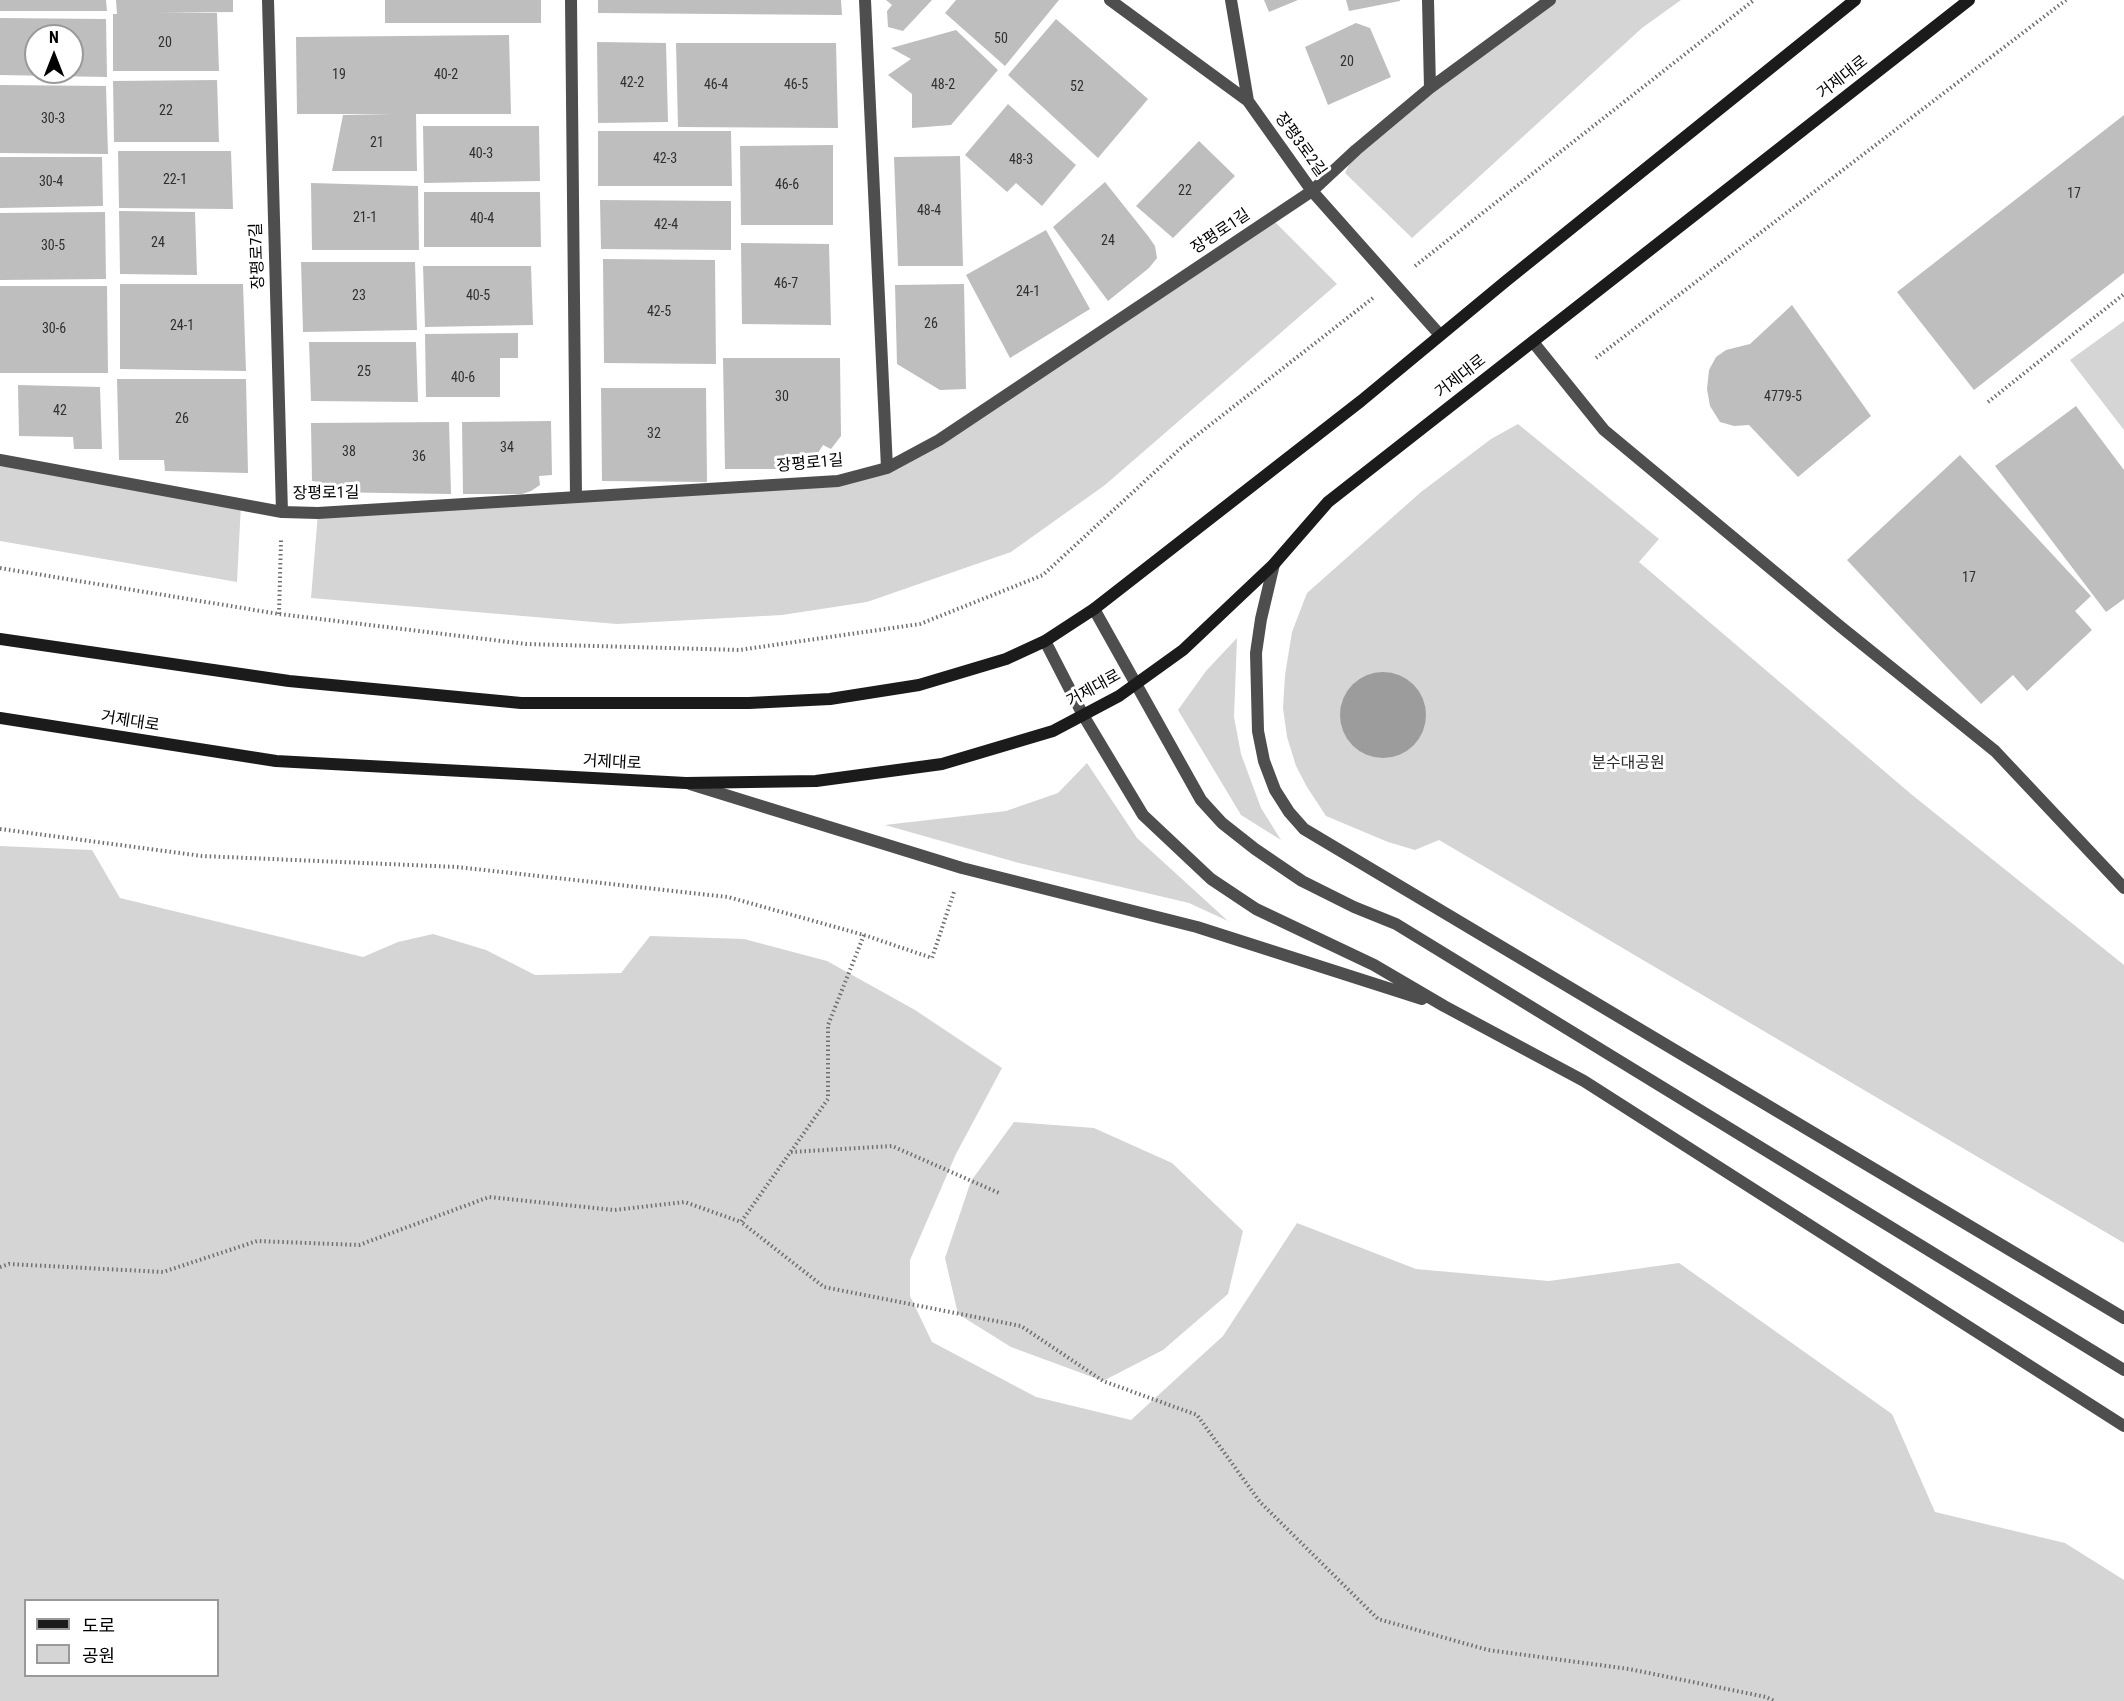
<!DOCTYPE html>
<meta charset="utf-8">
<style>
body{margin:0}
#map{position:relative;width:2124px;height:1701px;overflow:hidden;background:#fff;font-family:"Roboto Condensed","Noto Sans KR",sans-serif}
canvas{display:block}
.legend{position:absolute;left:24px;top:1599px;width:195px;height:78px;box-sizing:border-box;background:#fff;border:2px solid #999;margin:0;padding:8px 10px;list-style:none;font-size:18px;color:#000}
.legend li{display:flex;align-items:center;gap:12px;height:30px}
.legend b{width:30px;border:2px solid #999}
.north{position:absolute;left:24px;top:24px;width:60px;height:60px;box-sizing:border-box;background:#fff;border:2px solid #999;border-radius:50%;rotate:0deg;font-size:16px;font-weight:700;line-height:24px;text-align:center;color:#000}
.north::after{content:'';display:block;margin:auto;width:21px;height:27px;background:#000;clip-path:polygon(50% 0,100% 100%,50% 72%,0 100%)}
</style>
<div id="map">
<canvas width="2124" height="1701"></canvas>
<ul class="legend">
<li><b style="height:8px;background:#1b1b1b"></b>도로</li>
<li><b style="height:16px;background:#d5d5d5"></b>공원</li>
</ul>
<div class="north">N</div>
</div>
<script>
const ctx = document.querySelector('canvas').getContext('2d');
ctx.lineJoin = 'round';
function paint(path, color) {
  ctx.fillStyle = color;
  ctx.fill(path, 'evenodd');
}
function poly(rows) {
  const path = new Path2D();
  for (const r of rows) {
    if (r.length === 3) {
      path.moveTo(r[0] + r[2], r[1]);
      path.arc(r[0], r[1], r[2], 0, 2 * Math.PI);
      continue;
    }
    path.moveTo(r[0], r[1]);
    for (let i = 2; i < r.length; i += 2) path.lineTo(r[i], r[i + 1]);
  }
  return path;
}
function strokePath(path, color, width, dash) {
  ctx.strokeStyle = color;
  ctx.lineWidth = width;
  ctx.lineCap = dash ? 'butt' : 'round';
  ctx.setLineDash(dash || []);
  ctx.stroke(path);
}
function write(font, color, halo, rows, align = 'center') {
  ctx.font = font + ' "Roboto Condensed","Noto Sans KR",sans-serif';
  ctx.lineWidth = 6;
  ctx.setLineDash([]);
  ctx.textBaseline = 'middle';
  ctx.strokeStyle = halo;
  ctx.fillStyle = color;
  for (const [text, x, y, turn = 0] of rows) {
    ctx.save();
    ctx.translate(x, y);
    ctx.rotate((+turn || 0) * Math.PI / 180);
    ctx.textAlign = isNaN(turn) ? turn : align;
    if (halo) ctx.strokeText(text, 0, 0);
    ctx.fillText(text, 0, 0);
    ctx.restore();
  }
}
paint(poly([
 [1550,0,1681,0,1642,28,1412,238,1345,173,1356,150],
 [1271,218,1337,284,1105,485,1011,552,867,602,782,615,617,624,311,598,318,513,838,481,887,468],
 [2124,321,2124,430,2070,360],
 [1518,424,1659,539,1639,562,1911,794,2124,965,2124,1243,1439,840,1415,850,1388,842,1326,816,1307,787,1296,766,1287,737,1283,708,1285,675,1292,632,1307,593,1421,492,1491,439],
 [0,460,241,504,237,582,0,541],
 [1237,638,1234,717,1241,754,1261,808,1281,840,1241,815,1178,710,1206,671],
 [1087,763,1137,838,1228,921,1189,903,1019,863,885,825,1006,811,1058,793],
 [0,846,92,850,120,898,363,957,398,942,433,934,486,950,535,975,621,973,650,936,744,939,827,961,915,1010,1002,1068,956,1154,910,1260,910,1296,932,1342,1036,1397,1131,1420,1223,1336,1297,1223,1416,1269,1549,1281,1679,1263,1892,1414,1935,1512,2065,1543,2124,1580,2124,1701,0,1701],
 [26,1600,218,1600,218,1676,26,1676],
 [1014,1122,1094,1128,1172,1163,1243,1231,1228,1294,1163,1350,1103,1381,1011,1347,958,1314,945,1258,971,1181]
]), '#d5d5d5');
paint(poly([
 [1383,715,43]
]), '#9c9c9c');
paint(poly([
 [0,0,106,0,107,11,0,11],
 [116,0,233,0,233,12,159,13,217,13,219,71,113,71,113,14,117,14],
 [385,0,541,0,541,23,385,23],
 [598,0,841,0,842,15,598,13],
 [886,0,932,0,903,31,888,27,887,11,892,5],
 [956,0,1059,0,1005,66,945,13],
 [1264,0,1298,0,1269,12],
 [1346,0,1400,0,1400,1,1349,11],
 [0,18,106,19,107,77,0,75],
 [36,36,72,36,72,72,36,72],
 [1056,19,1148,99,1098,158,1008,75],
 [1356,23,1370,28,1391,77,1328,105,1305,47],
 [956,30,998,70,951,125,912,128,912,94,888,75,911,59,891,48],
 [509,35,511,114,416,114,417,171,332,171,343,115,392,114,297,114,296,37],
 [597,42,666,43,668,122,598,123],
 [676,43,836,43,838,128,678,127],
 [217,80,219,142,114,142,113,81],
 [0,85,106,86,108,154,0,153],
 [1008,104,1076,165,1042,206,1016,183,1007,192,965,155],
 [2124,115,2124,273,1974,390,1897,292],
 [423,126,539,126,540,181,424,183],
 [598,131,731,131,732,186,598,186],
 [1199,141,1235,176,1173,238,1136,206],
 [833,145,833,225,741,225,740,146],
 [118,151,231,151,233,209,119,208],
 [960,156,963,266,898,266,894,157],
 [0,157,102,157,103,206,0,208],
 [1105,182,1148,236,1155,246,1157,258,1149,268,1108,301,1053,227],
 [311,183,418,186,419,250,312,250],
 [424,192,540,192,541,247,424,247],
 [600,200,731,201,731,250,601,249],
 [119,211,195,212,197,275,120,274],
 [105,212,106,279,0,280,0,213],
 [1046,230,1090,309,1010,358,966,275],
 [741,243,829,244,831,325,742,324],
 [603,259,715,260,716,364,604,363],
 [301,262,415,262,417,330,303,332],
 [423,266,531,266,533,325,425,327],
 [120,284,243,284,246,371,120,369],
 [964,284,966,389,940,390,897,364,895,285],
 [0,286,107,286,108,373,0,373],
 [1792,305,1871,416,1798,477,1749,425,1734,426,1720,422,1710,406,1707,389,1709,370,1716,357,1726,350,1750,344],
 [518,333,518,358,500,358,500,397,426,397,425,334],
 [309,342,416,342,418,402,311,401],
 [723,358,840,358,841,436,831,449,823,445,814,459,805,453,796,469,725,469],
 [117,379,246,379,248,473,165,471,164,460,119,460],
 [18,385,100,387,102,449,74,449,73,437,19,436],
 [601,388,706,388,707,482,602,481],
 [2076,406,2124,470,2124,599,2106,612,1995,466],
 [551,421,552,475,539,476,540,485,531,491,522,494,463,494,462,422],
 [449,422,451,494,322,492,321,482,312,481,311,423],
 [1960,455,2091,596,2075,611,2092,630,2027,691,2013,675,1981,704,1847,560]
]), '#bebebe');
strokePath(poly([
 [1415,266,1754,0],
 [1596,358,2066,0],
 [1988,402,2124,294],
 [0,568,279,614,526,644,739,650,920,624,1043,575,1183,446,1373,298],
 [279,614,281,540],
 [0,829,202,856,457,867,728,897,864,935,932,958,954,892],
 [864,935,828,1025,828,1099,741,1222,824,1287,1021,1326,1103,1381,1197,1415,1260,1502,1378,1619,1488,1650,1629,1669,1766,1697,1774,1701],
 [791,1152,892,1146,999,1193],
 [0,1267,9,1264,163,1272,257,1241,359,1245,489,1197,614,1210,685,1202,741,1222]
]), '#707070', 4, [1.5, 3]);
strokePath(poly([
 [268,0,282,512],
 [571,0,576,496],
 [865,0,887,468],
 [1110,0,1248,101,1312,191,1440,335],
 [1231,0,1248,101],
 [1428,0,1430,88],
 [1533,342,1604,430,1841,627,1995,751,2124,888],
 [0,460,282,512,318,513,838,481,887,468,939,440,1312,191,1356,150,1430,88,1550,0]
]), '#4e4e4e', 12);
strokePath(poly([
 [1274,564,1261,619,1256,653,1258,731,1264,761,1275,790,1289,812,1304,829,2124,1318],
 [1094,609,1201,800,1222,823,1255,849,1302,881,1354,907,1396,924,2124,1370],
 [1045,641,1083,715,1143,815,1211,879,1256,909,1374,965,1444,1006,1584,1081,2124,1426],
 [690,784,962,868,1197,927,1422,999]
]), '#4e4e4e', 12);
strokePath(poly([
 [0,639,289,681,521,703,749,703,830,699,919,685,1006,659,1045,641,1094,609,1361,401,1506,281,1855,0],
 [0,718,276,761,686,783,816,781,942,764,1053,731,1119,696,1183,650,1274,564,1328,502,1969,0]
]), '#1b1b1b', 12);
write('14px', '#303030', null, [
 ["50",1001,39],
 ["20",165,43],
 ["20",1347,62],
 ["19",339,75],
 ["40-2",446,75],
 ["42-2",632,83],
 ["46-4",716,85],
 ["46-5",796,85],
 ["48-2",943,85],
 ["52",1077,87],
 ["22",166,111],
 ["30-3",53,119],
 ["21",377,143],
 ["40-3",481,154],
 ["42-3",665,159],
 ["48-3",1021,160],
 ["22-1",175,180],
 ["30-4",51,182],
 ["46-6",787,185],
 ["22",1185,191],
 ["17",2074,194],
 ["48-4",929,211],
 ["21-1",365,218],
 ["40-4",482,219],
 ["42-4",666,225],
 ["24",1108,241],
 ["24",158,243],
 ["30-5",53,246],
 ["46-7",786,284],
 ["24-1",1028,292],
 ["23",359,296],
 ["40-5",478,296],
 ["42-5",659,312],
 ["26",931,324],
 ["24-1",182,326],
 ["30-6",54,329],
 ["25",364,372],
 ["40-6",463,378],
 ["30",782,397],
 ["4779-5",1783,397],
 ["42",60,411],
 ["26",182,419],
 ["32",654,434],
 ["34",507,448],
 ["38",349,452],
 ["36",419,457],
 ["17",1969,578]
]);
write('16px', '#000', '#fff', [
 ["거제대로",1843,78,-38],
 ["장평3로2길",1300,145,54],
 ["장평로1길",1221,232,-34],
 ["장평로7길",258,256,-92],
 ["거제대로",1461,377,-38],
 ["장평로1길",810,464,-5],
 ["장평로1길",326,494,-1],
 ["거제대로",1094,689,-29],
 ["거제대로",130,722,9],
 ["거제대로",612,763,3]
]);
write('16px', '#2c2c2c', '#fff', [
 ["분수대공원",1628,764]
]);
</script>
